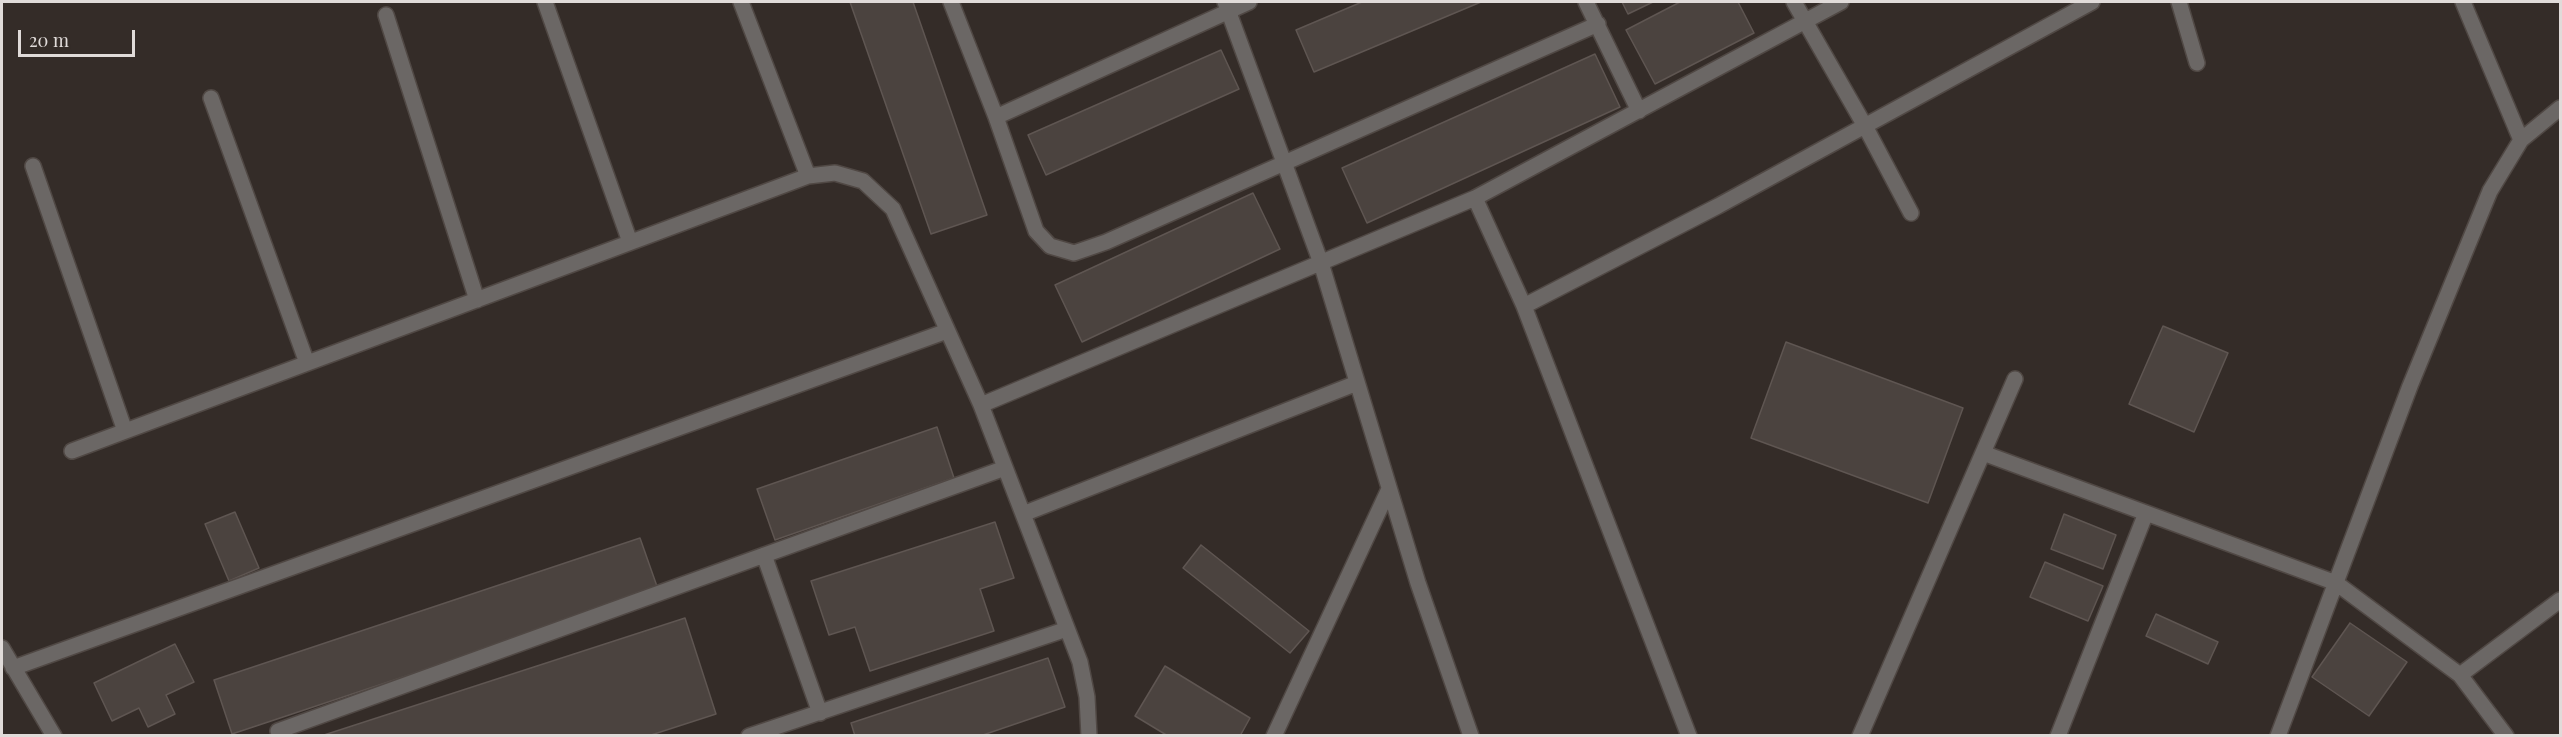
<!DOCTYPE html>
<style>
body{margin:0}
#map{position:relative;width:2562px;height:737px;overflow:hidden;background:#342c28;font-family:"Playfair Display",serif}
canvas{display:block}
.frame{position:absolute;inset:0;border:3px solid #e0dbd9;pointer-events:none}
.scale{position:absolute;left:18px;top:30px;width:117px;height:27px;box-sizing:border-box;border:3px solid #e0dbd9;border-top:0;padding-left:8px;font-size:18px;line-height:21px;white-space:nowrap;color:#e0dbd9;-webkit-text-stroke:4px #342c28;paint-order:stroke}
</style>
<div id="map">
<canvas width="2562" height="737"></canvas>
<div class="frame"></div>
<div class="scale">20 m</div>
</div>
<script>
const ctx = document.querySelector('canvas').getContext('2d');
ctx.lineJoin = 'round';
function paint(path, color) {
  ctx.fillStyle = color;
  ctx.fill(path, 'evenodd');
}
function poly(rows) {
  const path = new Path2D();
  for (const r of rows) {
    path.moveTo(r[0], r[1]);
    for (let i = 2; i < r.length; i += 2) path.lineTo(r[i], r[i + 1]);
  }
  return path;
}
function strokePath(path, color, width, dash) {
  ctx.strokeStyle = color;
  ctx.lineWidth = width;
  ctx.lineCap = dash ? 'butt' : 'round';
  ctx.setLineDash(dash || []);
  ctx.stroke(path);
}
const building = poly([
 [850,2,913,2,987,215,931,234,850,2],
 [1362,2,1481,2,1314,72,1296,30,1362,2],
 [1622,2,1653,2,1628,14,1622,2],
 [1680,2,1738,2,1754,33,1655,84,1626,30,1680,2],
 [1221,50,1239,89,1046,175,1028,135,1221,50],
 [1595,54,1620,107,1367,223,1342,168,1595,54],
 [1253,193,1280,249,1082,342,1055,285,1253,193],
 [2163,326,2228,353,2194,432,2129,404,2163,326],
 [1786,342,1963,408,1928,503,1751,438,1786,342],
 [937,427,954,478,775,540,757,489,937,427],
 [235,512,259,568,229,581,205,524,235,512],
 [2064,514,2116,535,2103,569,2051,549,2064,514],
 [995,522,1014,578,980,589,994,631,870,671,855,627,829,635,811,581,995,522],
 [640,538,659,592,232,734,214,680,640,538],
 [1201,545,1309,631,1290,653,1183,568,1201,545],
 [2045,562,2103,586,2088,621,2030,597,2045,562],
 [2156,614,2218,642,2208,664,2146,636,2156,614],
 [685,618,716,714,648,736,321,736,685,618],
 [2350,623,2407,662,2369,716,2312,677,2350,623],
 [175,644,194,682,166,695,175,714,148,727,139,708,112,721,94,683,175,644],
 [1048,658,1065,707,980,736,855,736,851,723,1048,658],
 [1165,666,1250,718,1240,736,1168,736,1135,716,1165,666]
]);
paint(building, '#4b433f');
strokePath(building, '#5f5652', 1.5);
const minor = poly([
 [545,2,630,242],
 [741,2,808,176],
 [951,2,996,117,1036,231,1050,246,1074,253,1106,242,1598,24],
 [1225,2,1321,263,1418,583,1471,736],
 [1586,2,1639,111],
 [1794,2,1865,126,1911,213],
 [2179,2,2197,63],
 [2463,2,2521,140],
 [386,15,477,300],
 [211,98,307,363],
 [996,117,1249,2],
 [33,166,125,431],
 [1475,198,1524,306,1689,736],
 [1524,306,1718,206,2092,2],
 [981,405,1475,198,1841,2],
 [72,451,808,176,835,173,863,181,893,209,981,405,1080,662,1087,697,1089,736],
 [1983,453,2336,583,2460,675,2506,736],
 [1023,514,1357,383],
 [764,555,820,713],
 [2,648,54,736],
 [13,668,947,331],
 [2460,675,2560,600],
 [278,731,1005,468],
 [749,736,1067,629],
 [1274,736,1389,489],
 [1860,736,2015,379],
 [2058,736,2146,513],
 [2278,736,2410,386,2490,191,2521,140,2560,108]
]);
strokePath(minor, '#504844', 18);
strokePath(minor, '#6b6765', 15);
</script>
